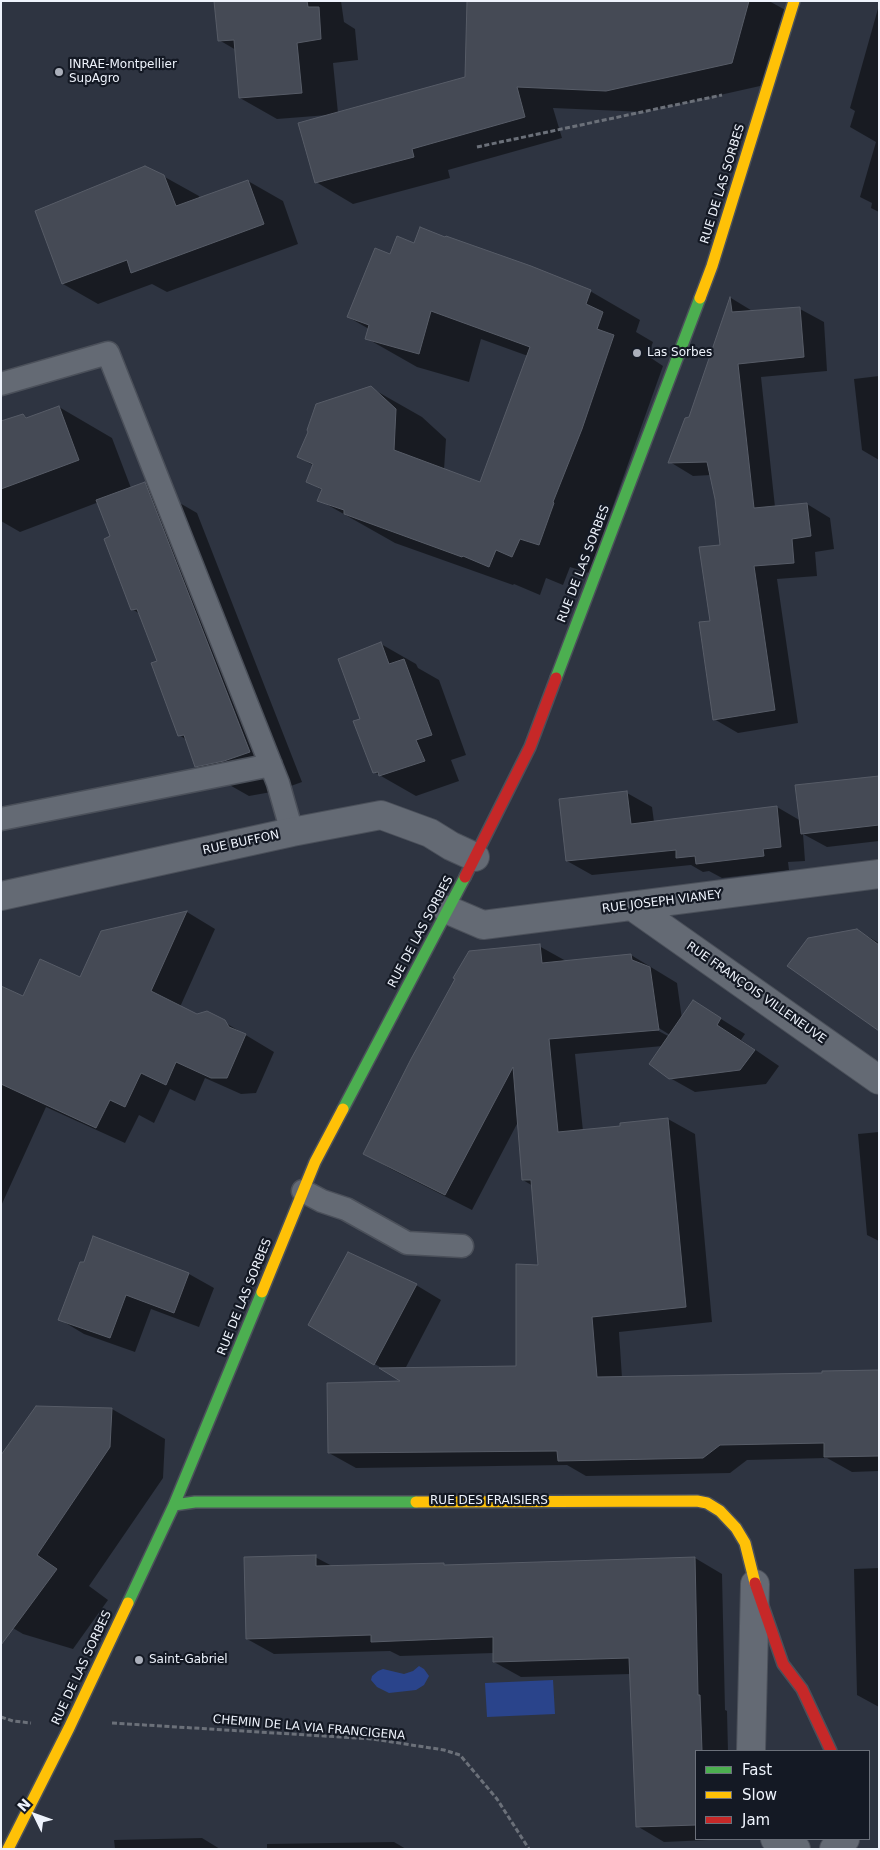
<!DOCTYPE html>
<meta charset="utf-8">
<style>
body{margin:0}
#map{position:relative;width:880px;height:1850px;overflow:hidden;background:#2e3441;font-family:"DejaVu Sans",sans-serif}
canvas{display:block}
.frame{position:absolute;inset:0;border:2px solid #eef3fc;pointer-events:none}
.legend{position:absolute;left:695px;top:1750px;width:175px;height:90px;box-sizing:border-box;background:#141924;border:1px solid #6b707a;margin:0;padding:6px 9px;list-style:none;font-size:15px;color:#eef3fc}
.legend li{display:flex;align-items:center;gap:10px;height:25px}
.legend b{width:25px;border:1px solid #6b707a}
.north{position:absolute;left:10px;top:1790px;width:50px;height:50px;-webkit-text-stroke:4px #141924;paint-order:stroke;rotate:312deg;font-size:14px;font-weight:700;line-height:20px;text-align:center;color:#eef3fc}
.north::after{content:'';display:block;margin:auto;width:18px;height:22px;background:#eef3fc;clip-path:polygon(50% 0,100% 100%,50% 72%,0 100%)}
</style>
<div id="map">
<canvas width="880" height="1850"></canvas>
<div class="frame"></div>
<ul class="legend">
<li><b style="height:6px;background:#4caf50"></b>Fast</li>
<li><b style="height:6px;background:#ffc107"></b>Slow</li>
<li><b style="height:6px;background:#c62828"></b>Jam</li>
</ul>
<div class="north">N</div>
</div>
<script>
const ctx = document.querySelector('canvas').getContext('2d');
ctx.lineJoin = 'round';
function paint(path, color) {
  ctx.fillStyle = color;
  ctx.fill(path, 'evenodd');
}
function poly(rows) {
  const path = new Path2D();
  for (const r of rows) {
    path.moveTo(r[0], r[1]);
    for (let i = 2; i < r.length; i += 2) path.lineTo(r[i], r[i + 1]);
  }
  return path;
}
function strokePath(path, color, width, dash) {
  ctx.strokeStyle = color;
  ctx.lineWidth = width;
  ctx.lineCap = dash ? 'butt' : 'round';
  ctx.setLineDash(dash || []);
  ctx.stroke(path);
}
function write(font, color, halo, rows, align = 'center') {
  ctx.font = font + ' "DejaVu Sans",sans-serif';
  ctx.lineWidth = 4.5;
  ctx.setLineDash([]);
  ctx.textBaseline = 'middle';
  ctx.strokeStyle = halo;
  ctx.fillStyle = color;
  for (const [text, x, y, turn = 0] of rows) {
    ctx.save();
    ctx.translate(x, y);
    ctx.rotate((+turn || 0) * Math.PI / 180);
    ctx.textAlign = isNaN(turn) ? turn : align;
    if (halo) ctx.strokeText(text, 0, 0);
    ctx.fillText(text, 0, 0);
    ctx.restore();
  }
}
paint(poly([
 [419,1666,424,1669,429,1676,424,1685,416,1690,389,1693,377,1687,371,1680,372,1676,378,1671,383,1669,404,1674,413,1671],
 [553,1680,555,1714,487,1717,485,1683]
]), '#2a448b');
paint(poly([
 [215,1,341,1,344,22,355,29,358,60,333,63,338,113,466,78,469,1,769,1,789,12,769,84,644,112,553,108,562,138,448,170,450,178,353,204,316,182,328,115,277,119,240,98,236,50,219,40],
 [879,5,879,212,871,208,872,203,860,197,876,142,850,127,855,111,850,108],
 [163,176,199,196,200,199,248,181,283,201,298,244,167,292,152,284,98,304,63,284],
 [414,244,590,291,640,320,636,332,653,342,648,356,663,366,589,573,570,567,563,585,546,578,540,595,514,584,513,585,395,543,319,500,322,490,308,482,314,466,299,457,371,388,422,417,446,439,444,470,481,484,528,356,481,339,469,382,417,367,366,338,369,329,348,317,390,255],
 [731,298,754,312,800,309,824,322,827,371,761,377,775,507,807,504,830,518,834,549,815,552,817,576,777,579,798,723,738,733,714,719,711,622,721,546,716,499,711,475,693,476,670,462,690,418],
 [879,376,879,460,862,450,854,379],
 [59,407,112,438,131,488,145,483,197,513,302,782,277,791,249,796,196,766,187,740,179,735,158,661,140,614,132,609,112,537,99,502,20,532,1,521,1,423,23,415,29,419],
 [381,644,416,664,418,668,439,680,466,755,451,760,459,781,416,796,374,772],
 [879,778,879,841,827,847,803,834,805,861,788,862,789,870,722,878,709,871,703,872,691,865,592,875,567,861,627,793,652,807,654,822,777,807,801,821],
 [187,912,215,929,180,1007,197,1015,224,1022,274,1052,256,1093,241,1094,205,1078,195,1101,170,1089,154,1123,139,1115,125,1143,46,1107,1,1206,1,987,24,997,81,978,101,932],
 [857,930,879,943,879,1029],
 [539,946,566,961,631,955,677,983,682,1019,694,1002,745,1034,741,1040,779,1066,766,1084,695,1092,670,1078,663,1046,575,1054,583,1131,622,1127,668,1119,695,1134,712,1322,619,1332,622,1378,823,1374,879,1371,879,1471,852,1472,827,1458,747,1460,730,1473,586,1476,567,1465,356,1468,329,1453,404,1382,310,1324,416,1285,441,1300,405,1369,518,1367,540,1266,533,1186,523,1180,518,1122,472,1210,391,1169,365,1154],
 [654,1025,670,1035,670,1037,653,1028],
 [879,1132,879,1241,867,1235,858,1134],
 [81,1263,189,1274,214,1288,199,1327,151,1309,135,1352,84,1334,59,1319],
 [36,1407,112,1409,165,1439,163,1478,89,1586,108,1600,73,1649,23,1634,1,1621],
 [315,1557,334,1567,447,1567,695,1558,722,1574,725,1710,727,1711,728,1751,696,1751,696,1839,730,1839,664,1842,637,1826,631,1674,521,1677,494,1662,494,1653,400,1656,390,1651,274,1654,247,1639],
 [879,1568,879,1707,857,1695,854,1569],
 [202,1838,220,1849,115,1849,114,1840],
 [394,1842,406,1849,267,1849,267,1844]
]), '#0007');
const building = poly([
 [214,1,307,1,308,7,319,7,321,39,297,43,302,93,239,98,234,40,218,41,214,1],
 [467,1,749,1,732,63,606,91,517,87,525,117,412,149,414,157,315,183,298,123,465,77,467,1],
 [145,166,164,175,176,206,248,180,264,224,131,273,127,260,62,284,35,211,145,166],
 [420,227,445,237,446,236,531,266,591,290,586,304,603,312,597,329,614,335,582,429,553,502,554,503,539,545,520,539,512,557,496,550,489,567,463,556,462,557,344,514,344,510,317,501,322,489,306,482,313,464,297,457,308,432,307,430,316,404,371,386,396,409,394,450,480,482,530,347,431,311,419,354,365,339,369,325,347,317,375,248,390,254,397,236,414,243,420,227],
 [730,297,732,312,800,307,804,357,738,364,754,508,807,503,811,536,792,539,794,563,754,566,775,710,713,720,699,622,710,621,699,547,720,545,715,499,707,462,668,463,685,418,689,417,730,297],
 [59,406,79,460,1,489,1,421,23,414,26,418,59,406],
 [145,482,250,752,224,761,195,767,184,735,178,736,151,663,157,661,137,609,131,610,104,539,110,536,96,500,145,482],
 [381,642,389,664,404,659,432,735,416,740,425,761,379,776,378,772,373,773,353,721,360,719,338,659,381,642],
 [879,776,879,825,801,834,795,785,879,776],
 [627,791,631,824,777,806,781,847,763,849,764,856,696,864,695,856,676,858,676,850,566,861,559,799,627,791],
 [187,911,151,991,197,1014,207,1011,225,1020,229,1027,246,1034,227,1078,211,1078,176,1062,166,1085,141,1073,125,1107,110,1100,96,1128,1,1084,1,986,23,996,40,959,80,977,101,931,187,911],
 [857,929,879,945,879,1031,787,966,808,938,857,929],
 [540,944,542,963,631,954,632,960,650,967,659,1030,549,1039,558,1132,620,1126,620,1123,668,1118,686,1307,592,1317,597,1377,822,1373,822,1371,879,1370,879,1456,824,1457,824,1443,720,1445,703,1458,558,1461,557,1451,328,1453,327,1383,400,1381,379,1368,516,1366,516,1264,538,1265,531,1180,522,1180,513,1067,445,1195,363,1154,411,1059,455,979,453,978,469,951,540,944],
 [693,1000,721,1018,717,1025,755,1050,740,1070,669,1079,649,1064,693,1000],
 [93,1236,189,1273,174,1313,126,1295,110,1338,58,1320,80,1262,84,1262,93,1236],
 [348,1252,417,1284,374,1365,308,1325,348,1252],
 [36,1406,112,1408,110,1447,37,1555,57,1569,1,1645,1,1455,36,1406],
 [316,1555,316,1566,444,1563,444,1565,695,1557,698,1695,700,1695,702,1751,696,1751,696,1825,636,1827,629,1658,493,1662,493,1637,371,1642,371,1635,246,1639,244,1557,316,1555]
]);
paint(building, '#454a55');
strokePath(building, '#575c67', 1);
const lane = poly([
 [1,384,108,353,278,783,292,832],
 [1,819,271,765],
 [303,1191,322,1201,346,1209,407,1243,462,1246]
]);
const street = poly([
 [1,896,292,832,381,815,430,833,451,846,475,857],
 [632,906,879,1080],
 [448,910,483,925,879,874],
 [751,1751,755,1584],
 [775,1839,781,1843,796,1849],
 [834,1849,839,1846,845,1839]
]);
const fast = poly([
 [556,678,700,298],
 [343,1109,465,877],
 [174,1505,195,1502,416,1502],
 [128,1603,174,1505,262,1292]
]);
const slow = poly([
 [700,298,712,266,794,1],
 [262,1292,315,1162,343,1109],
 [416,1502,697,1501,707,1503,720,1511,736,1528,745,1543,755,1583],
 [8,1849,69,1728,128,1603]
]);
const jam = poly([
 [465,877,530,747,556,678],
 [755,1583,783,1664,802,1689,831,1751]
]);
strokePath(lane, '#4b505a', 25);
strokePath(street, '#4b505a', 30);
strokePath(fast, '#4b505a', 14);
strokePath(slow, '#4b505a', 14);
strokePath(jam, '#4b505a', 14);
strokePath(poly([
 [477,147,722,95],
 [1,1717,13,1721,31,1723],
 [112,1723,373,1739,444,1750,460,1755,497,1799,529,1849]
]), '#6b7079', 3, [5, 2.5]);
strokePath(lane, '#646a74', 22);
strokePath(street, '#646a74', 28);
strokePath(fast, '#4caf50', 11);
strokePath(slow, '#ffc107', 11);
strokePath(jam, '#c62828', 11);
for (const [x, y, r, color] of [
 [59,72,5,"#abb0bb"],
 [637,353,5,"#abb0bb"],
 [139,1660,5,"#abb0bb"]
]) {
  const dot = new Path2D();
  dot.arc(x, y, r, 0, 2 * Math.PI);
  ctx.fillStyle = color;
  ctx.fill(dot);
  strokePath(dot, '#141924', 2);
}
write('12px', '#eef3fc', '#141924', [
 ["INRAE-Montpellier",69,65],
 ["SupAgro",69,79],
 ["Las Sorbes",647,353],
 ["Saint-Gabriel",149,1660]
], 'left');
write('12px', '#eef3fc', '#141924', [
 ["RUE DE LAS SORBES",723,184,-73],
 ["RUE DE LAS SORBES",584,564,-69],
 ["RUE BUFFON",241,843,-12],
 ["RUE JOSEPH VIANEY",662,902,-7],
 ["RUE DE LAS SORBES",421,932,-62],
 ["RUE FRANÇOIS VILLENEUVE",756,993,35],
 ["RUE DE LAS SORBES",245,1297,-68],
 ["RUE DES FRAISIERS",489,1501],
 ["RUE DE LAS SORBES",82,1668,-65],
 ["CHEMIN DE LA VIA FRANCIGENA",309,1728,5]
]);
</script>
